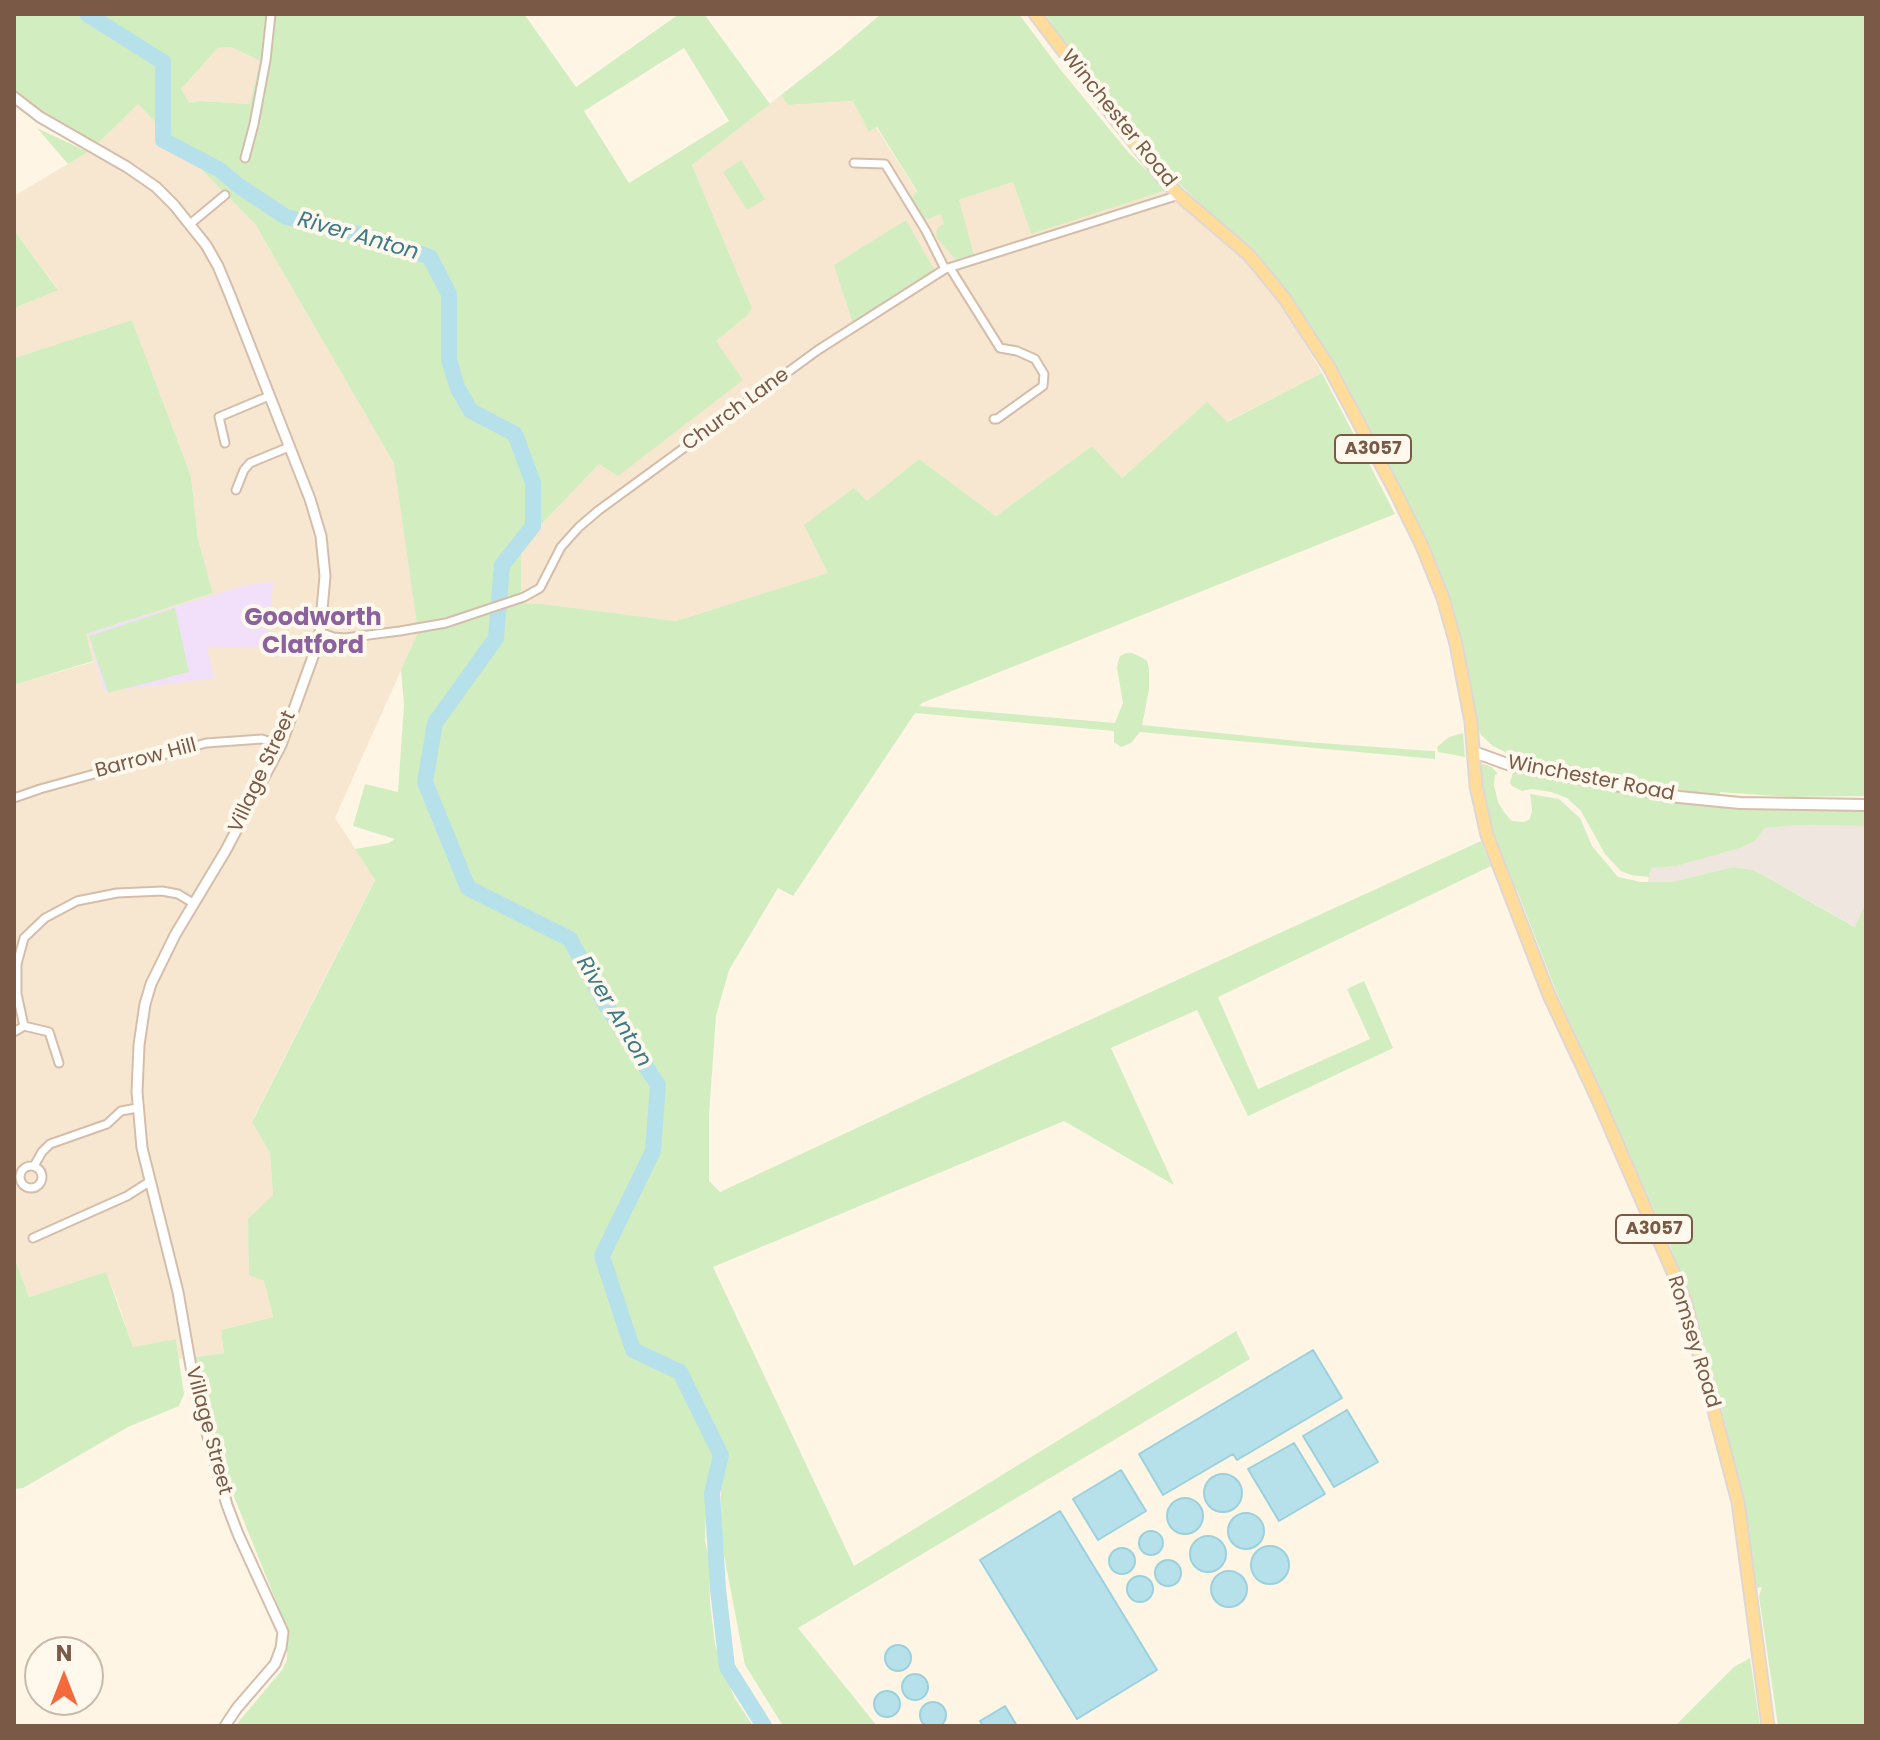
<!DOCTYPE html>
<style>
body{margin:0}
#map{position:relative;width:1880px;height:1740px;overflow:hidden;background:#fef5e4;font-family:Poppins,sans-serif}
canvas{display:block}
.frame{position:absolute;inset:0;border:16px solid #7a5a47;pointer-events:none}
.north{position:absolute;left:24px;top:1636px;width:80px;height:80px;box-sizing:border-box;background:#fff8ec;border:2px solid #cab9aa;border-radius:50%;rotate:0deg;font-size:22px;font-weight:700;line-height:32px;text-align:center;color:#7a5a47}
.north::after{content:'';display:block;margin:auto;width:28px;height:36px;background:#f46a3d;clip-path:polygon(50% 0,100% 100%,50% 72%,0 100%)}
</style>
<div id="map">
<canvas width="1880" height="1740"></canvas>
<div class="frame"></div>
<div class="north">N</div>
</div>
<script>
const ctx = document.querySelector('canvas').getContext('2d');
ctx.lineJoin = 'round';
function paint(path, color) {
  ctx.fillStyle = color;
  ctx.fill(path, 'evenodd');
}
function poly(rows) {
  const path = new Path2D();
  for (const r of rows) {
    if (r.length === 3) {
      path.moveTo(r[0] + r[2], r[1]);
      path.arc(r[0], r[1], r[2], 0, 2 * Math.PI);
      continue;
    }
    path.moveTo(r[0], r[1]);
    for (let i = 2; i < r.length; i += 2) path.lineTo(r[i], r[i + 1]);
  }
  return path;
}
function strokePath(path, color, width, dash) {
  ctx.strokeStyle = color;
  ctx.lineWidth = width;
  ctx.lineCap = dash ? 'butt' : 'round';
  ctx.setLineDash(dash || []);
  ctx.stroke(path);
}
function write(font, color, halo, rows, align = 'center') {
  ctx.font = font + ' Poppins,sans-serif';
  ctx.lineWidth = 8;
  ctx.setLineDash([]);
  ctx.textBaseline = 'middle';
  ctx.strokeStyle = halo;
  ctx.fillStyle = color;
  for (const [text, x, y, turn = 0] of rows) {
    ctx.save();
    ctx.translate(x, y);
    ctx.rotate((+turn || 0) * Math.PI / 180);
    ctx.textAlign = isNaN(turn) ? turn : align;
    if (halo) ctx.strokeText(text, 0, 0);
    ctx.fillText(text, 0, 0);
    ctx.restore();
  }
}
paint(poly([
 [231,47,260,61,251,104,200,101,190,103,181,89,218,48],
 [781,95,788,105,853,101,869,131,876,127,917,192,910,201,959,200,1013,182,1031,233,1167,190,1241,256,1287,313,1322,373,1226,422,1207,403,1122,478,1092,446,996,516,919,459,866,502,829,573,676,621,543,604,520,603,521,546,600,463,618,476,716,341,747,316,752,308,692,165],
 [138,103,255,224,395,463,418,632,335,818,375,879,252,1121,270,1153,273,1195,249,1253,249,1274,264,1281,273,1317,221,1330,224,1353,179,1359,176,1339,133,1348,117,1299,106,1273,29,1297,14,1256,14,685,93,662,85,634,213,593,198,539,191,476,132,320,14,358,14,308,58,289,14,230,14,196,88,152]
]), '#f7e7d1');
paint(poly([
 [1799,825,1866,826,1866,902,1856,927,1754,870,1733,867,1672,882,1648,882,1650,868,1677,866,1740,848,1755,841,1765,828]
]), '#eee6df');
paint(poly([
 [273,582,270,623,262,648,207,648,214,678,104,692,88,633,246,585]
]), '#f2e0fb');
paint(poly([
 [14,14,524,14,576,87,679,14,704,14,770,104,692,165,752,308,747,316,716,341,743,380,618,476,599,464,521,546,521,603,543,604,676,621,828,573,804,525,854,488,867,501,919,459,996,516,1092,446,1122,478,1207,402,1227,422,1322,373,1395,514,922,703,919,706,1115,723,1123,703,1117,668,1118,662,1120,656,1126,653,1132,653,1143,658,1147,661,1149,668,1149,690,1142,725,1307,742,1431,751,1435,751,1435,759,1140,732,1131,743,1121,747,1114,742,1114,731,915,713,793,896,778,888,729,970,716,1016,709,1115,709,1181,720,1192,989,1066,1481,841,1491,866,1218,997,1258,1089,1370,1039,1347,989,1364,981,1393,1048,1248,1116,1197,1010,1111,1048,1174,1185,1064,1121,713,1267,854,1566,1236,1331,1250,1359,798,1628,877,1726,783,1726,745,1665,720,1534,721,1489,706,1488,705,1541,709,1559,710,1602,715,1645,734,1697,753,1726,235,1726,282,1670,287,1660,287,1628,228,1482,194,1357,224,1353,221,1330,273,1317,264,1281,249,1275,248,1219,273,1195,270,1153,252,1122,375,880,355,849,389,843,395,839,353,826,365,784,398,792,404,705,401,670,418,632,394,463,255,224,138,104,97,144,72,133,14,93],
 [231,47,260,61,250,104,200,101,190,103,181,89,218,48],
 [684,48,729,121,629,183,584,111],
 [881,14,1019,14,1060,69,1129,153,1167,190,1031,234,1013,182,959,200,974,255,955,259,936,237,937,228,944,224,941,214,928,219,922,217,915,209,910,201,917,191,877,127,869,132,853,101,788,105,781,95,840,49],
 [1045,14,1866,14,1866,796,1790,797,1720,792,1717,807,1802,809,1866,808,1866,826,1799,825,1765,828,1755,841,1740,848,1677,866,1651,868,1649,877,1631,875,1621,871,1605,854,1581,811,1567,798,1551,792,1532,789,1522,791,1512,786,1510,783,1517,758,1493,746,1481,735,1475,722,1467,666,1452,609,1415,523,1317,339,1270,271,1164,169,1083,61,1063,41],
 [37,128,88,152,68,164],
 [741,160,765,199,747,210,723,172],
 [906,220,935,271,853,323,834,265],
 [14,230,58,290,14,308],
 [132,320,191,476,198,539,213,593,86,634,93,661,14,685,14,358],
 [175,608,189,672,108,693,89,636],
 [1463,733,1465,757,1438,752,1437,747,1449,737],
 [1483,764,1492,767,1498,774,1495,775,1494,785,1498,802,1504,812,1512,821,1524,822,1530,819,1532,810,1530,794,1559,799,1580,818,1592,846,1618,877,1641,882,1672,882,1733,867,1754,870,1855,927,1866,902,1866,1726,1778,1726,1759,1596,1762,1587,1757,1588,1746,1521,1724,1418,1699,1329,1670,1245,1558,996,1517,890,1513,892,1488,825,1482,797,1480,765],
 [14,1256,29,1297,106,1272,133,1347,176,1339,184,1394,179,1406,128,1427,23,1488,14,1489],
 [1750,1658,1760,1726,1675,1726,1734,1667]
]), '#d2eec1');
const water = poly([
 [1313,1350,1342,1398,1237,1460,1233,1454,1163,1495,1139,1454,1313,1350],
 [1347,1410,1378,1462,1334,1487,1303,1436,1347,1410],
 [1294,1443,1325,1494,1279,1521,1248,1469,1294,1443],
 [1121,1470,1146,1511,1098,1540,1073,1499,1121,1470],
 [1223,1493,19],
 [1185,1516,18],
 [1060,1511,1157,1670,1077,1719,980,1560,1060,1511],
 [1246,1531,18],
 [1151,1543,12],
 [1208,1554,18],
 [1270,1565,19],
 [1122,1561,13],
 [1168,1573,13],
 [1229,1589,18],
 [1140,1589,13],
 [898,1658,13],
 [915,1687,13],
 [887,1704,13],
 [933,1715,13],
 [1005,1706,1017,1726,983,1726,980,1721,1005,1706]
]);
paint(water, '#b6e1ea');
strokePath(water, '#9bd1dd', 2);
strokePath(poly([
 [87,14,163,62,163,140,220,170,239,186,286,217,368,236,430,257,449,294,449,360,458,389,471,411,515,434,533,483,533,526,502,565,496,638,435,723,425,782,468,888,570,939,604,1002,658,1085,653,1151,602,1256,633,1350,680,1372,721,1455,712,1493,718,1589,727,1667,764,1726]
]), '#b6e1ea', 16);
const minor = poly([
 [245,158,254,124,266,60,271,14],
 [854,163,885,164,926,231,945,269],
 [190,224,225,195],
 [950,268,1000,348,1017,351,1035,359,1044,374,1043,386,997,419,994,419],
 [225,443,219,417,269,396],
 [236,490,244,470,250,463,289,447],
 [320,632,333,637,345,638,400,631,446,623,524,597,540,588,561,547,579,527,599,510,818,350,945,269,1179,195],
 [14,798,40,789,206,743,262,739,281,745],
 [24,1026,17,994,17,964,24,938,45,918,77,901,117,893,162,891,178,894,193,903],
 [14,1032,24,1026,49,1032,59,1063],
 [31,1177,11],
 [34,1166,42,1152,50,1144,107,1124,121,1111,137,1108],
 [33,1238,127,1196,149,1182]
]);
const tertiary = poly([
 [14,97,40,117,127,167,156,187,174,205,206,245,218,266,230,295,310,499,321,536,325,576,320,632,315,651,281,745,226,850,175,935,151,984,145,1004,139,1045,137,1092,142,1148,178,1292,195,1390,227,1505,238,1534,283,1632,281,1648,275,1664,237,1708,225,1726]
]);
const secondary = poly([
 [1474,752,1510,765,1679,797,1740,803,1866,805]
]);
const primary = poly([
 [1035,14,1115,119,1163,178,1179,195,1249,255,1285,299,1329,367,1394,489,1422,546,1443,598,1456,644,1471,722,1476,786,1487,835,1549,995,1599,1102,1685,1300,1738,1502,1768,1726]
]);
strokePath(minor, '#d4beab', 11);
strokePath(tertiary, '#d4beab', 13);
strokePath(secondary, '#d7bea9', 14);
strokePath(primary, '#dfd7d3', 15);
strokePath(minor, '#fff', 7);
strokePath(tertiary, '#fff', 9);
strokePath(secondary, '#fff', 10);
strokePath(primary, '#ffdc9a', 11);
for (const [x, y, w] of [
 [1373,449,76],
 [1654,1229,76]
]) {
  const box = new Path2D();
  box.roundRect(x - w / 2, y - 14, w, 28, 6);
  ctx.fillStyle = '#fff8ec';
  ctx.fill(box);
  strokePath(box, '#7a5a47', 2);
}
write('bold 18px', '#7a5a47', null, [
 ["A3057",1373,449],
 ["A3057",1654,1229]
]);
write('20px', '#7a5a47', '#fff8ec', [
 ["Winchester Road",1118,119,51],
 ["Church Lane",736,410,-36],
 ["Barrow Hill",146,759,-15],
 ["Village Street",263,772,-65],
 ["Winchester Road",1591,779,11],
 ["Romsey Road",1693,1342,73],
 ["Village Street",208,1431,75]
]);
write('italic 22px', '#3b7a88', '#fff8ec', [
 ["River Anton",358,237,16],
 ["River Anton",613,1012,59]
]);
write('bold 24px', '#8b619e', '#fff8ec', [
 ["Goodworth",313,619],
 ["Clatford",313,647]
]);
</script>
